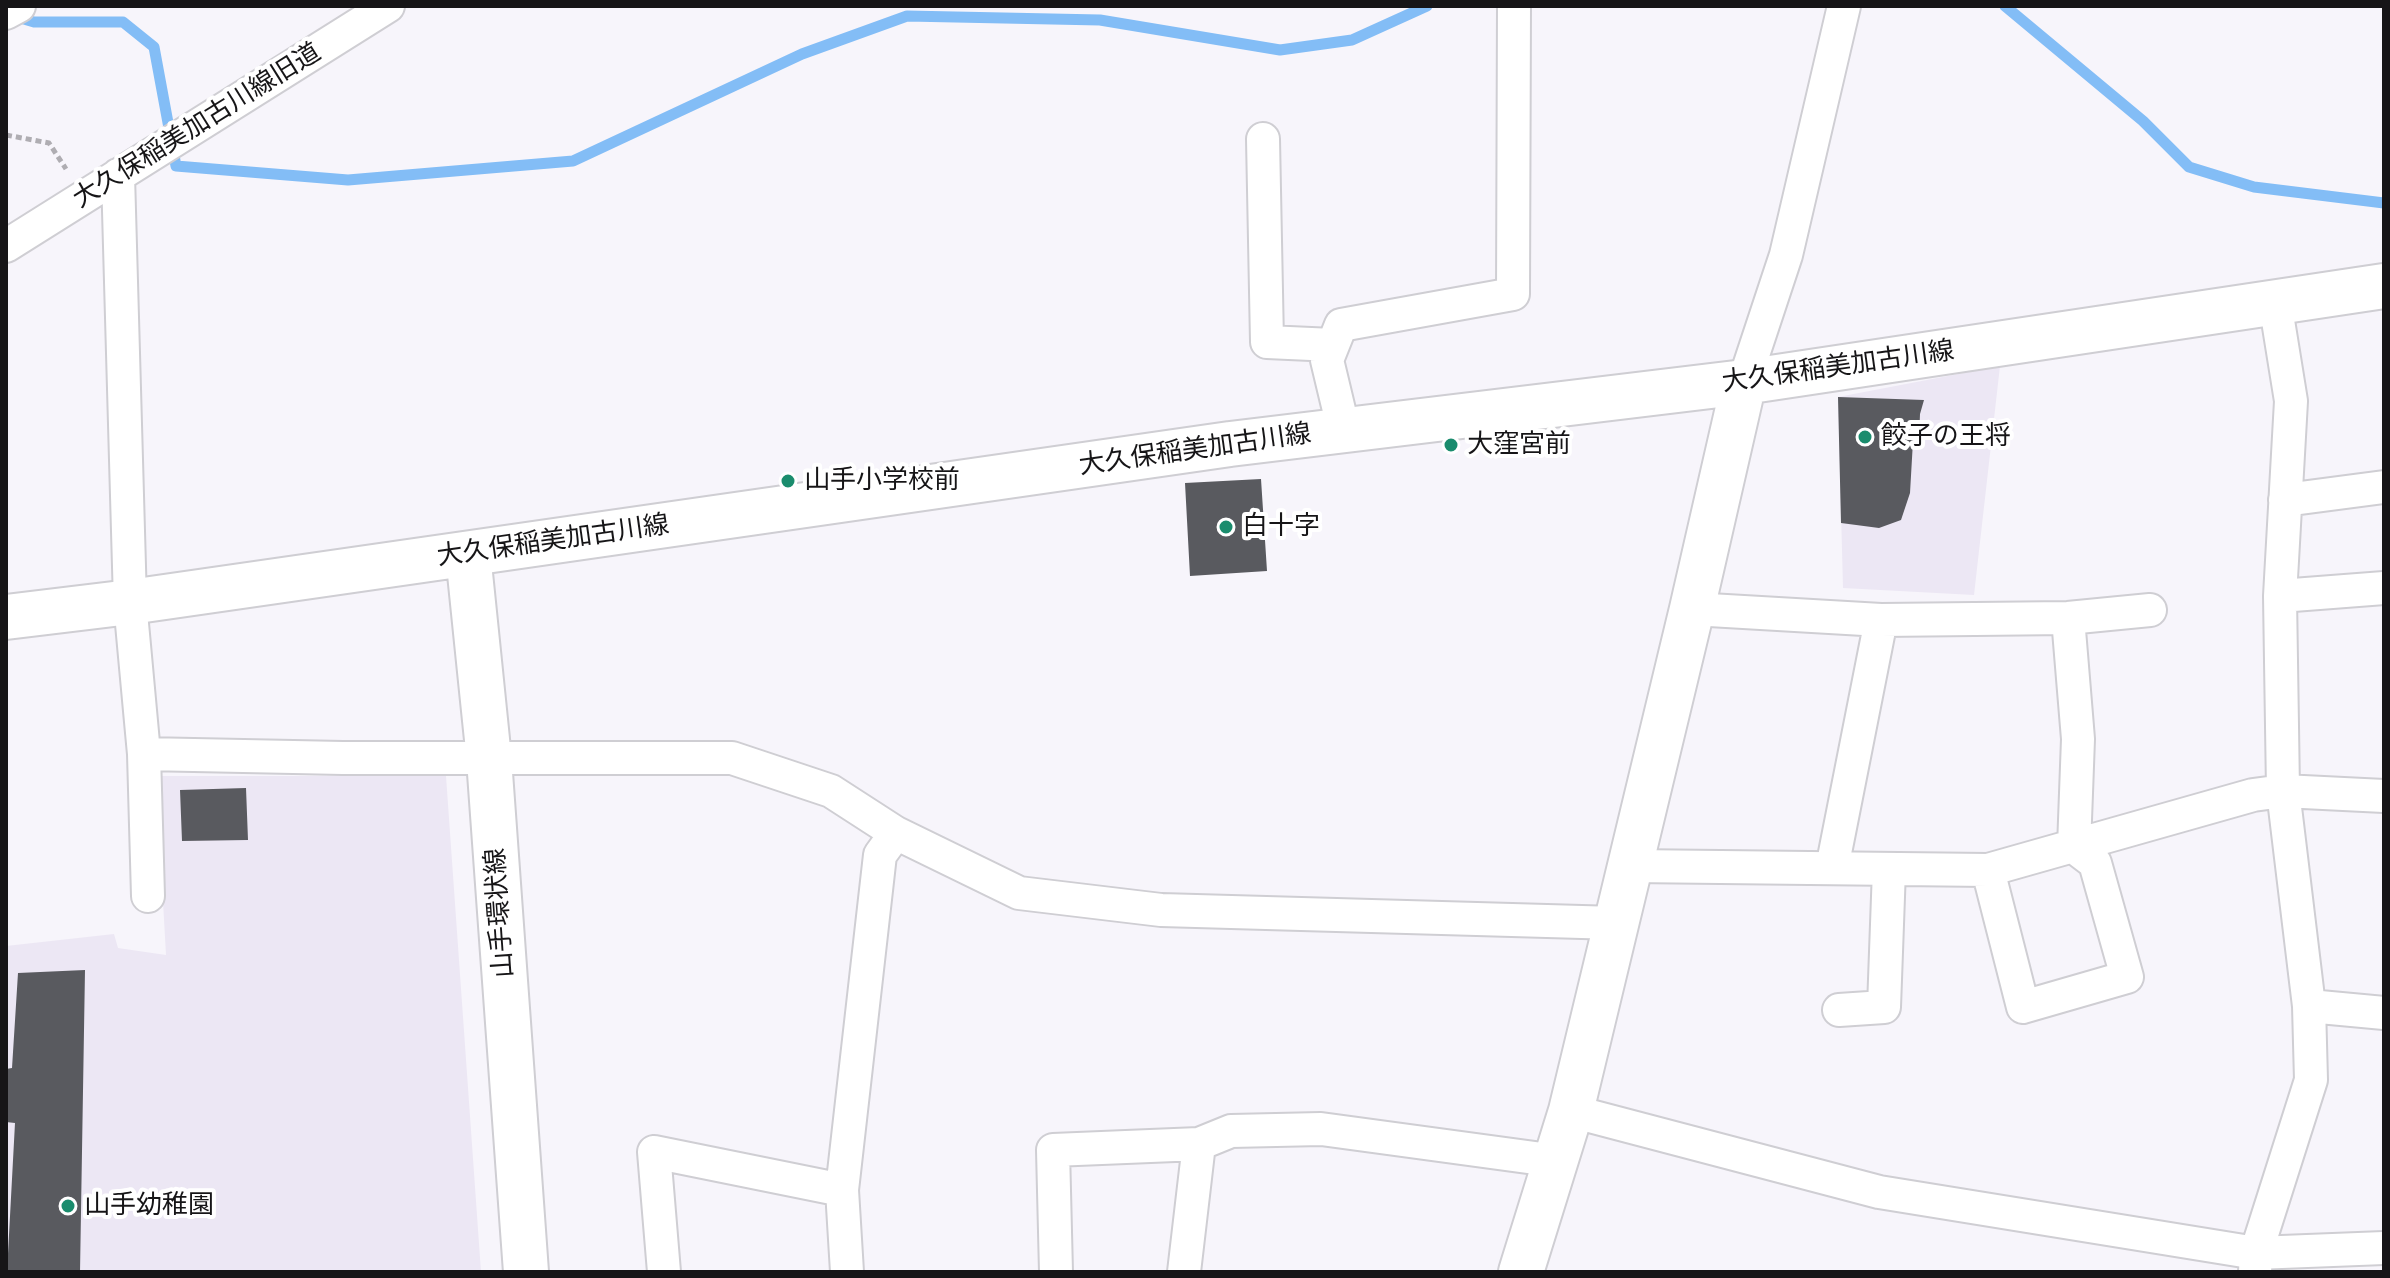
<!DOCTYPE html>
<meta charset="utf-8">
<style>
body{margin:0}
#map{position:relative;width:2390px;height:1278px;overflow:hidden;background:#f7f5fb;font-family:"Open Sans",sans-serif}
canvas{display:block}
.frame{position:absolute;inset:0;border:8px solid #161517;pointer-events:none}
</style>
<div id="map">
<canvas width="2390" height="1278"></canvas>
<div class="frame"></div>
</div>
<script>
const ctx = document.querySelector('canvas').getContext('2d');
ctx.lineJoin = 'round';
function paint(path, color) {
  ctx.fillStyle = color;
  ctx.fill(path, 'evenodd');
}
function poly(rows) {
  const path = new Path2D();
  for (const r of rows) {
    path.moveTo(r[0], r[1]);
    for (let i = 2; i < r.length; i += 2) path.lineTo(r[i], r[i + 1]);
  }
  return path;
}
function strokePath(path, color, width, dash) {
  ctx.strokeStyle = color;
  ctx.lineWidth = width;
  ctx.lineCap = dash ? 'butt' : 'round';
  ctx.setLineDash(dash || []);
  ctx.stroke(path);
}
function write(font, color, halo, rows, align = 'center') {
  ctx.font = font + ' "Open Sans","Noto Sans JP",sans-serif';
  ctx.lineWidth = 8;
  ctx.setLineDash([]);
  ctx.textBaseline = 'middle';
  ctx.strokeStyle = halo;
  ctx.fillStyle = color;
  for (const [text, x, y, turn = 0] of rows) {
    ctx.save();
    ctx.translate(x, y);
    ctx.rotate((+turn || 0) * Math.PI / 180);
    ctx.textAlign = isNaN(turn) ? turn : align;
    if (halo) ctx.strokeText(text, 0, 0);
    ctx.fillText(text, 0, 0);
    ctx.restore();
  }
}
paint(poly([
 [2000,366,1974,595,1843,588,1838,397],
 [156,776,446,776,481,1272,6,1272,6,946,114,934,118,948,166,955]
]), '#ece7f4');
strokePath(poly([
 [2005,6,2143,121,2189,167,2254,187,2384,203],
 [14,16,34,22,123,22,154,47,176,166,348,180,573,161,802,54,907,16,1100,20,1280,50,1352,40,1427,6]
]), '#83bdf6', 11);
paint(poly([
 [1838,397,1924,400,1920,414,1919,439,1913,441,1910,493,1901,520,1879,528,1841,523],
 [1261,479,1267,571,1190,576,1185,483],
 [246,788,248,840,182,841,180,790],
 [85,970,80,1272,7,1272,15,1123,6,1122,6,1069,12,1068,18,973]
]), '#595a5f');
const street = poly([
 [6,13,19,6],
 [1263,139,1267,342,1333,345],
 [118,175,130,602,144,754,148,896],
 [6,246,388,6],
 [1744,382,1786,255,1844,6],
 [1344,431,1327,360,1341,325,1513,294,1514,6],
 [2285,500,2384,487],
 [2280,596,2384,588],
 [1692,609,1881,620,2068,618,2150,610],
 [144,754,343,758,732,758,831,791,896,833,1019,893,1161,910,1617,923],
 [1631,866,1988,870,2253,795,2283,791,2384,796],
 [1832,868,1881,620],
 [1988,870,2023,1007,2127,977,2095,863,2074,847,2078,739,2068,618],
 [2309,1006,2384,1013],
 [1839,1010,1884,1007,1889,869],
 [1571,1111,1879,1192,2256,1253,2384,1248],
 [664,1272,654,1152,842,1190],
 [847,1272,842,1190,880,855,896,833],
 [1056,1272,1053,1150,1199,1144,1231,1131,1321,1129,1557,1161],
 [1184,1272,1199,1144],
 [2255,1272,2256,1253,2311,1080,2309,1006,2283,791,2280,596,2291,401,2275,302]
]);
const secondary = poly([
 [468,554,489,759,526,1272],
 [6,617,130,602,1230,444,1744,382,2384,286],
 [1521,1272,1571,1111,1692,609,1744,382]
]);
strokePath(street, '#cfced3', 36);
strokePath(secondary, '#cfced3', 48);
strokePath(poly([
 [6,135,49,143,66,169]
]), '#afadb2', 5, [6, 4]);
strokePath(street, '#fff', 32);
strokePath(secondary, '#fff', 44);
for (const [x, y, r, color] of [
 [1865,437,8,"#1a8c6d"],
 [1451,445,8,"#1a8c6d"],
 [788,481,8,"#1a8c6d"],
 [1226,527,8,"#1a8c6d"],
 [68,1206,8,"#1a8c6d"]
]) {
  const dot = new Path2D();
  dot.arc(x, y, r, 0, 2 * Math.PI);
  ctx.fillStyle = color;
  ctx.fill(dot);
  strokePath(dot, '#fff', 3);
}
write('26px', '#161517', '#fff', [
 ["大久保稲美加古川線旧道",197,126,-32],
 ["大久保稲美加古川線",1838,367,-8],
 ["大久保稲美加古川線",1195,450,-8],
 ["大久保稲美加古川線",553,541,-8],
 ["山手環状線",500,913,-94]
]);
write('26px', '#161517', '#fff', [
 ["餃子の王将",1881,437],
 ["大窪宮前",1467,445],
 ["山手小学校前",804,481],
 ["白十字",1242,527],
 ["山手幼稚園",84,1206]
], 'left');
</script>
